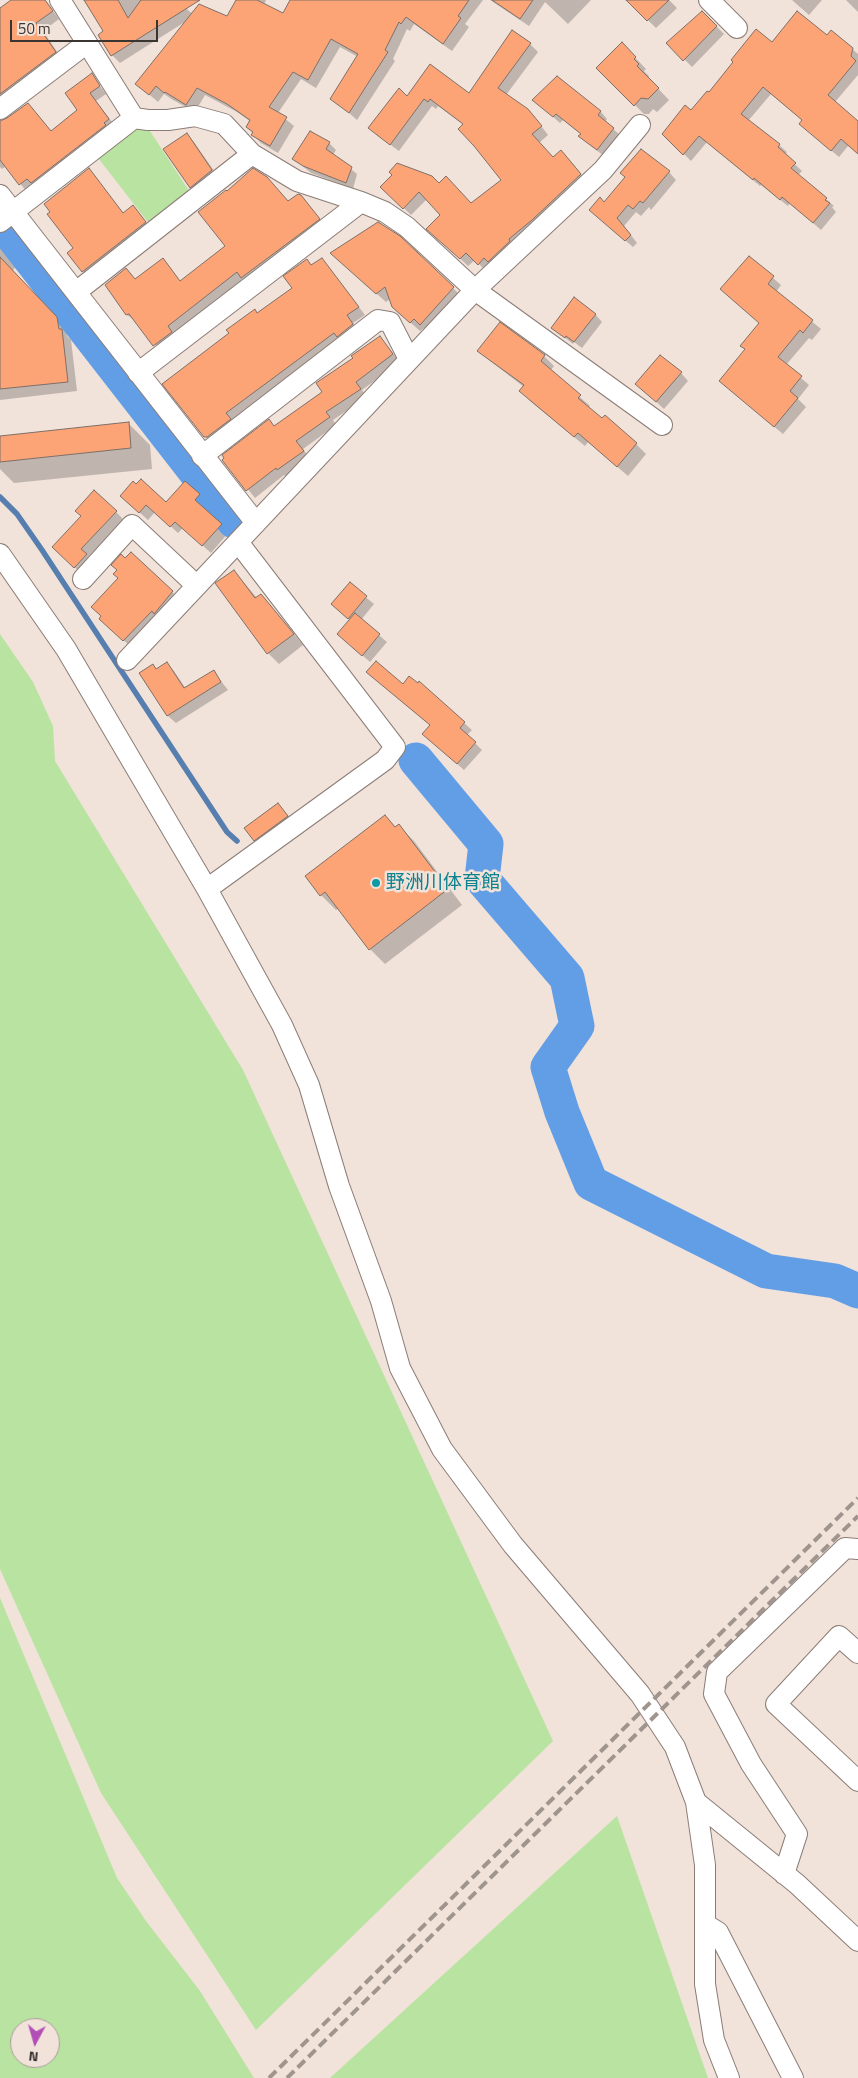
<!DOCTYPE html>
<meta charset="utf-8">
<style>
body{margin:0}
#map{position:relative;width:858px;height:2078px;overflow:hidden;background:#f1e2da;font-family:"Titillium Web",sans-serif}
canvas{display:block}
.north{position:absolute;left:10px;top:2018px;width:50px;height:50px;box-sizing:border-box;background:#f1e2da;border:1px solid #a89d97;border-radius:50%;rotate:186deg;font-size:14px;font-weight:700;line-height:20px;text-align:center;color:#3b3532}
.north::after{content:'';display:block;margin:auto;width:18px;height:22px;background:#b24fb6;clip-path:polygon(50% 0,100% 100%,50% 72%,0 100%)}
.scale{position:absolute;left:10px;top:20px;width:148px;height:22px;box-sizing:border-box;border:2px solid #3b3532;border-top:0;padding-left:6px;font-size:15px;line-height:18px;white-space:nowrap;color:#3b3532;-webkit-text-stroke:4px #f1e2da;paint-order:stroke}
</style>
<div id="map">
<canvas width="858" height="2078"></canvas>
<div class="north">N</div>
<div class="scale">50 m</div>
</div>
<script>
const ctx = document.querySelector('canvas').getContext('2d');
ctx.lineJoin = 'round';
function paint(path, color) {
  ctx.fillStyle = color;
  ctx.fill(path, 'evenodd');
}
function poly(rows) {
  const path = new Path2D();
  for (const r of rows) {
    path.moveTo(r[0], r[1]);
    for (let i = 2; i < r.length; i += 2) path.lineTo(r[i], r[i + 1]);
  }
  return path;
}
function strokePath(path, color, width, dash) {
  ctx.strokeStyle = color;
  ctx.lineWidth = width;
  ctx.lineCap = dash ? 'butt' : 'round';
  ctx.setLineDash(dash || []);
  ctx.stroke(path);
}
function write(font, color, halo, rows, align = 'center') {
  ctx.font = font + ' "Titillium Web","Noto Sans JP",sans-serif';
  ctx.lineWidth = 5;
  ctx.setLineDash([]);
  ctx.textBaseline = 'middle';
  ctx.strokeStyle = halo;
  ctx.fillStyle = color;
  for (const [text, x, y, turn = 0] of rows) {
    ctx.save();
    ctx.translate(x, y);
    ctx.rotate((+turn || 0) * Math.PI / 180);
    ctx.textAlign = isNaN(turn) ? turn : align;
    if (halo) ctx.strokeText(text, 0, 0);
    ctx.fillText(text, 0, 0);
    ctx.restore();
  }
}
paint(poly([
 [136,124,148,128,191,194,151,226,95,154],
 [0,634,33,682,53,726,55,761,243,1070,553,1741,256,2030,101,1793,0,1569],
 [0,1598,117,1878,146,1921,200,1991,254,2078,0,2078],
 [20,2028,50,2028,50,2058,20,2058],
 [617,1816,708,2078,330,2078]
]), '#b9e3a1');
paint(poly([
 [13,0,45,0,59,19,43,31,62,59,0,107,0,17],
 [86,0,175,0,193,14,228,18,237,0,266,0,264,5,283,15,291,0,483,0,465,24,469,27,452,51,414,24,410,31,407,29,393,59,395,61,357,120,332,98,358,57,340,47,316,88,301,79,278,113,294,126,278,153,261,143,253,135,254,134,247,127,251,122,237,112,205,95,195,112,173,100,164,94,158,102,137,84,188,20,120,63,112,55,105,31],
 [490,0,591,0,568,24,545,2,529,26],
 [627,0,669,0,677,8,656,28],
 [792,0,822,0,809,15],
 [846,0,858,0,858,12],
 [702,12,724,34,692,67,668,43],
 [832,32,858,54,858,75,835,102,858,121,858,154,848,146,839,157,800,124,803,121,771,94,748,121,779,145,787,152,785,155,802,171,798,175,834,206,832,207,836,212,821,230,790,203,788,206,761,185,760,186,707,142,691,161,664,134,772,43,827,37],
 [530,44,538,52,506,95,535,118,548,135,539,143,553,158,569,159,588,183,486,271,475,260,468,266,436,236,442,215,427,199,411,215,382,187,439,184,472,204,502,181,464,125,438,106,436,109,432,106,399,151,377,135,407,98,470,95],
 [622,44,646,69,644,71,649,76,648,78,669,100,657,112,653,109,649,114,644,114,598,68],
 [91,74,106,94,96,101,116,127,27,192,6,166,2,169,0,167,0,122,28,104,52,132,79,111],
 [557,78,601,112,607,119,605,122,620,135,604,156,587,143,580,136,582,135,563,120,560,123,534,100],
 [187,134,194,142,219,178,198,194,191,187],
 [329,143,336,150,333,155,357,174,353,189,311,173,294,159],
 [89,170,124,214,133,207,153,230,90,279,68,253,75,248],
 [669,172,676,180,651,210,649,207,641,216,636,212,624,226,637,243,633,247,598,217,605,204],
 [301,196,326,227,162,353,136,321,127,315,136,280,163,260,181,282,289,202],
 [0,244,19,264,12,271,66,328,67,336,71,340,77,391,0,400],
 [750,258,781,285,776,292,821,329,812,340,809,338,786,365,809,385,798,399,806,407,783,434,729,389,746,350,760,324],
 [322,259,365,315,353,323,360,332,213,444,205,436,258,314,293,288,306,260,312,266],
 [341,262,453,288,462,297,430,333,424,328,420,331,402,315,390,299,386,302],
 [595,314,602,322,582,348,574,342,573,344,553,328],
 [380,337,400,362,362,390,367,397,333,420,336,425,303,449,310,459,286,477,284,475,255,498,224,460,269,421,275,427,324,392,355,358],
 [479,350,544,356,554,366,550,371,590,406,587,408,636,444,646,454,628,476,588,442,585,446,530,401,521,391,524,387,489,360],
 [681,373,688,381,664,409,644,391],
 [128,423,150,445,152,469,14,483,0,469,0,437],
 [199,495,206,503,202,508,229,532,211,553,183,528,178,533,155,512,148,520,129,503,166,504],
 [116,512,123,519,88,557,93,562,82,574,61,555],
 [234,571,257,598,261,595,271,606,303,645,279,664,268,653,217,584],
 [350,584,374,604,361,620,387,642,370,662,338,634,350,620,340,612],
 [172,592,180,599,132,648,108,626],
 [167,663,174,671,186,689,214,672,228,690,176,723,168,716,141,673,153,666,157,670],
 [375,679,403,685,418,685,419,683,472,730,467,735,482,750,464,770,431,741,431,726],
 [278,804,295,824,262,847,254,840],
 [385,816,396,828,399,826,414,841,462,905,385,964,370,949,339,908,336,910,321,895]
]), '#0003');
strokePath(poly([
 [0,497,17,514,42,550,227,832,237,841]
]), '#567eaf', 5.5);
strokePath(poly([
 [7,229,234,521],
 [416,760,486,844,482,879,567,978,577,1026,548,1067,562,1112,591,1183,766,1271,835,1281,858,1291]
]), '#629ee5', 35);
const building = poly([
 [11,0,45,0,53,11,36,23,56,52,0,94,0,8,11,0],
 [84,0,118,0,128,18,141,0,200,0,111,56,98,35,103,31,84,0],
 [236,0,257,0,283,13,290,0,469,0,458,16,461,18,443,44,406,17,401,24,399,22,385,50,388,52,349,113,330,99,358,54,331,39,308,80,293,72,269,107,287,117,270,146,251,135,253,132,246,127,250,120,227,104,197,88,186,105,165,92,164,93,156,86,149,95,135,84,199,4,227,16,236,0],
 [492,0,533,0,520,19,492,0],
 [626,0,669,0,647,21,626,0],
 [702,11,717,26,683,61,666,43,702,11],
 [797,11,827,35,831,30,853,48,851,56,856,61,828,95,858,121,858,154,841,139,831,151,799,124,802,120,763,87,741,114,780,144,778,147,796,163,791,168,827,198,825,200,830,203,813,223,782,197,780,200,754,178,753,180,699,136,683,155,662,134,685,105,691,110,707,91,709,92,733,62,731,60,756,29,772,42,797,11],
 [512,30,531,43,498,88,528,109,542,126,532,134,553,157,561,150,581,174,532,220,509,239,510,241,488,262,484,258,478,265,466,253,460,259,426,229,440,215,419,192,403,209,380,187,392,175,389,172,397,163,432,176,439,183,446,176,471,203,501,180,474,146,458,129,463,124,430,99,428,102,424,99,390,145,368,128,399,88,407,96,430,64,469,93,512,30],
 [622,42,636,57,634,59,639,64,637,66,659,88,648,99,641,98,634,106,596,68,622,42],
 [92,73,100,86,90,93,109,119,104,123,106,125,31,183,27,179,19,185,0,160,0,121,7,118,28,103,51,131,77,110,65,93,92,73],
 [557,76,601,111,598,115,614,128,597,150,578,136,581,134,556,114,553,117,532,100,557,76],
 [310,131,330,142,326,149,352,167,346,183,303,166,292,159,310,131],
 [187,133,212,170,190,188,163,149,187,133],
 [641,149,670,171,643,203,640,201,633,209,628,205,617,218,631,235,625,241,589,210,600,197,604,202,625,177,620,173,641,149],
 [89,168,123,213,133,205,146,222,82,272,67,253,73,248,47,214,50,212,44,204,89,168],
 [253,168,267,177,288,201,298,194,301,195,320,219,241,278,237,272,168,326,172,332,153,346,129,314,126,315,105,285,126,268,135,279,163,258,180,281,225,246,198,212,226,190,227,191,253,168],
 [378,222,400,236,454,287,420,325,414,319,410,323,392,307,385,287,376,294,330,253,378,222],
 [749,256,774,276,768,284,813,320,803,333,800,330,778,357,802,376,790,391,798,398,774,427,719,381,745,349,740,346,759,323,720,289,749,256],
 [0,257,57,317,59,329,62,329,68,382,0,389,0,257],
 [322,258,359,307,347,315,353,324,337,337,334,333,226,413,231,419,207,437,204,437,162,384,229,333,226,330,255,309,257,313,292,288,283,276,307,259,311,265,322,258],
 [574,297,596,314,574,342,566,336,565,338,551,328,574,297],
 [500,322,545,355,541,361,581,395,578,398,602,418,605,415,637,443,617,467,578,433,574,437,519,391,524,385,477,351,500,322],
 [380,336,393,354,356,382,361,389,326,412,330,417,296,441,304,451,277,470,276,468,246,491,222,460,224,458,222,455,269,419,274,426,322,392,316,383,353,358,351,356,380,336],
 [660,355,682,372,656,402,635,384,660,355],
 [129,422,131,448,0,462,0,436,129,422],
 [141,479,166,502,185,481,200,494,195,500,222,524,202,546,175,522,170,527,146,505,139,513,120,496,133,481,136,484,141,479],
 [94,490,117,511,81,549,87,554,74,568,52,547,81,516,75,511,94,490],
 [131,552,173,591,154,614,152,611,123,641,99,619,101,616,91,607,118,578,113,574,117,570,111,565,121,554,125,558,131,552],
 [234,570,255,598,261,594,294,634,267,654,215,583,234,570],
 [350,582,367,596,348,619,331,604,350,582],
 [355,613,380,634,362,656,337,634,355,613],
 [376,661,403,684,409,676,418,683,419,681,465,722,460,728,476,742,457,764,422,734,430,725,366,672,376,661],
 [167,662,184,688,214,670,221,682,167,716,139,673,153,664,156,669,167,662],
 [278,803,288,816,254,841,244,828,278,803],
 [385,815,395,827,399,824,448,889,369,950,325,892,320,896,305,876,385,815]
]);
paint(building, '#fda476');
strokePath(building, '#7d6f68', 1);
const minor = poly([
 [60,0,134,118,148,120,168,120,195,116,224,124,252,154,297,181,361,202,385,212,407,227,475,290,662,425],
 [709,0,737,28],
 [0,109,87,43],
 [0,195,256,523],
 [0,222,134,118],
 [76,292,252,154],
 [138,373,361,202],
 [202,456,378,320,390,322,409,359],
 [0,554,66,649,207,889,282,1025,309,1085,339,1186,381,1301,400,1368,442,1449,513,1545,640,1694,675,1747,696,1802,705,1865,705,1984,714,2040,729,2078],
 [83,579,132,525,196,585],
 [127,660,475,290,603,170,640,125],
 [207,889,385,760,395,747,238,542],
 [858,1653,839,1636,776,1704,858,1781],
 [696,1802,797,1884,858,1941],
 [784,1874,797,1834,751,1764,714,1694,717,1672,845,1548,858,1549],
 [705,1924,718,1932,793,2078]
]);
strokePath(minor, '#8b7d76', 22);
strokePath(minor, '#fff', 20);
strokePath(poly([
 [269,2078,858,1498],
 [287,2078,858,1516]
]), '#9f948e', 4, [10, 5]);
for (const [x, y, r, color] of [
 [376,883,5,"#0f9aa8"]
]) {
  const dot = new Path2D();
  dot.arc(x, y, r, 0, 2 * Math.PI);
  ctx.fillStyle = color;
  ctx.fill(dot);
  strokePath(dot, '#f1e2da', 2);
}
write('19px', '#0d838f', '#f1e2da', [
 ["野洲川体育館",386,883]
], 'left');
</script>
